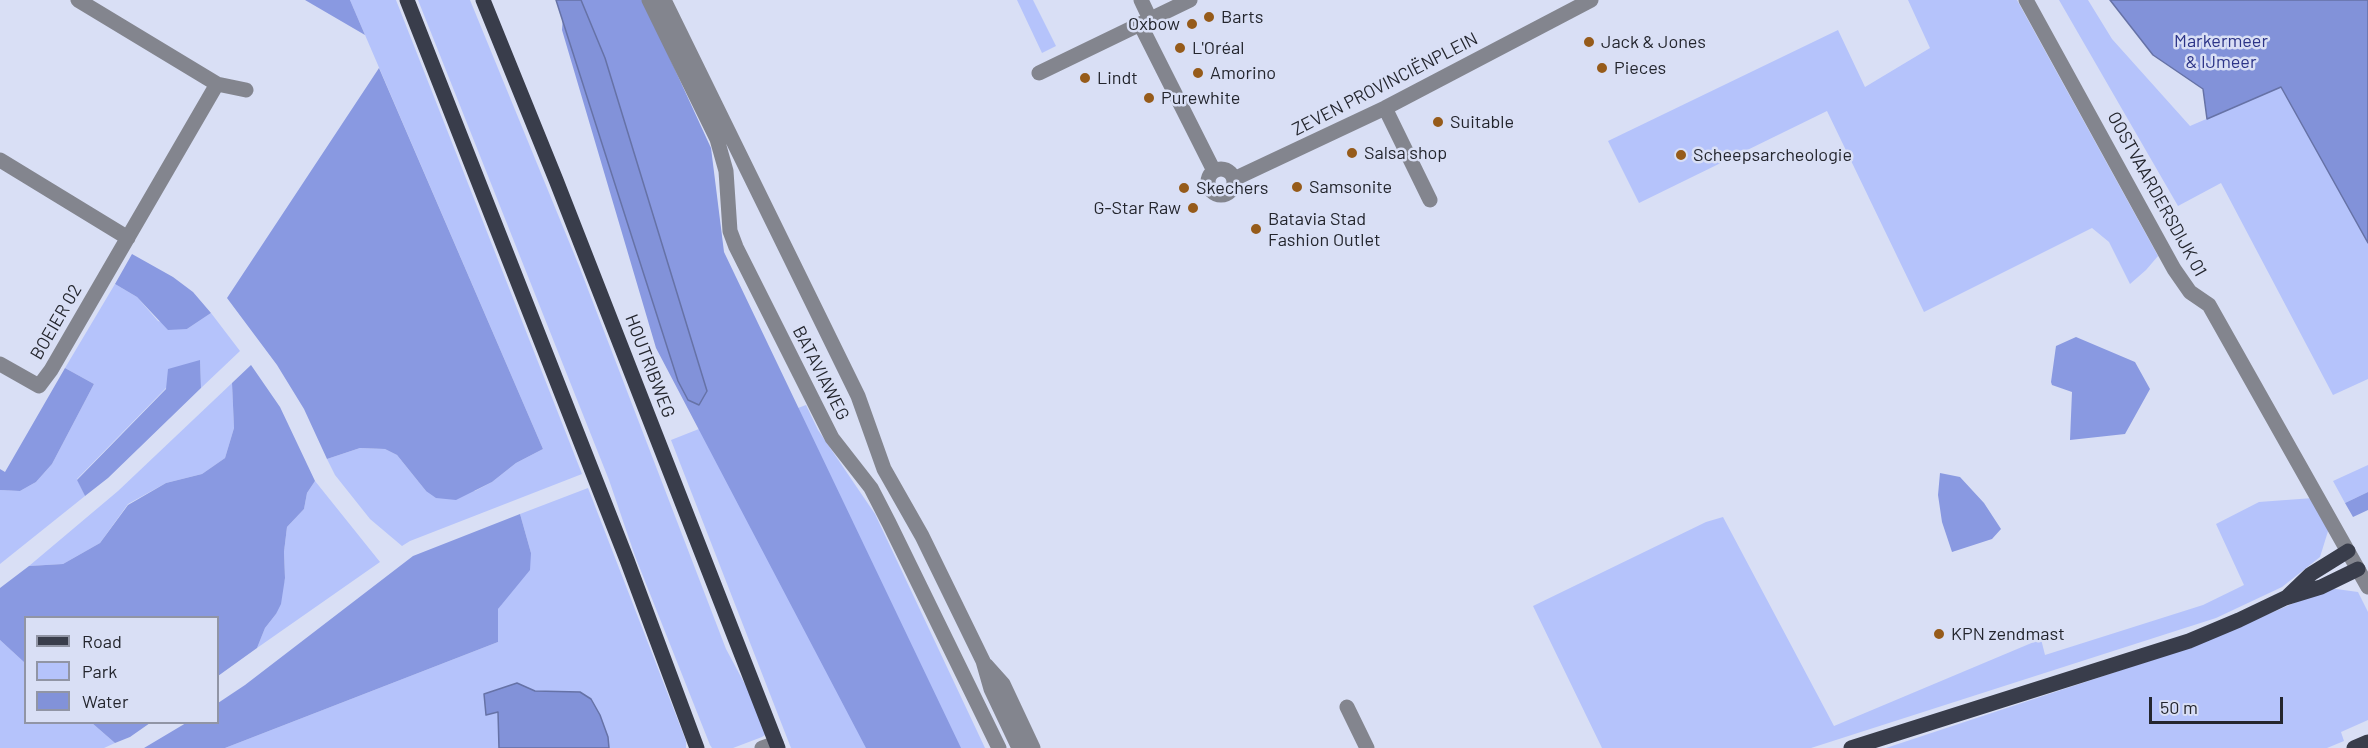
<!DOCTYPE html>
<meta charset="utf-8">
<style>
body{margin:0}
#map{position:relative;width:2368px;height:748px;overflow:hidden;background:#d9dff5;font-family:Barlow,sans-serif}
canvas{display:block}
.legend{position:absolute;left:24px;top:616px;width:195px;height:108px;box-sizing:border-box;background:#d9dff5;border:2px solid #9195a5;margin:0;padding:8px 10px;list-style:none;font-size:18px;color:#24262e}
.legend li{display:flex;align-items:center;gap:12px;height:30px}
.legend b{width:30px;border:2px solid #9195a5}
.scale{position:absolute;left:2149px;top:697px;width:134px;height:27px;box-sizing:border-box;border:3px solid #24262e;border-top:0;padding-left:8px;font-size:18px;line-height:21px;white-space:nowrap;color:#24262e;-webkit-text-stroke:4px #d9dff5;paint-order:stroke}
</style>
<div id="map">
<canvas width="2368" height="748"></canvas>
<ul class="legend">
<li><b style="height:8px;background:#393d4b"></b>Road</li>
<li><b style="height:16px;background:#b5c3fb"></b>Park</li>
<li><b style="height:16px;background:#8292d9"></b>Water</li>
</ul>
<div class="scale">50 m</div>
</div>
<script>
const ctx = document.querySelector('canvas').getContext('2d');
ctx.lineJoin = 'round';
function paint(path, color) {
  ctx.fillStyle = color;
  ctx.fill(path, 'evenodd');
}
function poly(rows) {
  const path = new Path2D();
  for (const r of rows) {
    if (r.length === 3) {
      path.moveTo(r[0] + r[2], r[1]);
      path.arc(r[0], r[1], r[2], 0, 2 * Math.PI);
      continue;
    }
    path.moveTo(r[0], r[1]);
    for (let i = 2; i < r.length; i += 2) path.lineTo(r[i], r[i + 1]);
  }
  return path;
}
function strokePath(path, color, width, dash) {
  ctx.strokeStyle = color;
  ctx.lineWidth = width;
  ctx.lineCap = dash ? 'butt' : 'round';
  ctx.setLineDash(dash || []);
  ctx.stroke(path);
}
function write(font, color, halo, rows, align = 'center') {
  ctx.font = font + ' Barlow,sans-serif';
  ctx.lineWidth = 5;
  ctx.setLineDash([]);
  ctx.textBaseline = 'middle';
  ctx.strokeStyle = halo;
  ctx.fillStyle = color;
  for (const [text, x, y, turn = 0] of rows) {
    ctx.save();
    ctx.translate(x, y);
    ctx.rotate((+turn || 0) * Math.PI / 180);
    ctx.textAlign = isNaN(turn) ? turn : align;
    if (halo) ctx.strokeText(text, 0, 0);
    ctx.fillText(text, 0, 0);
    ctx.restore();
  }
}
paint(poly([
 [350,0,396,0,582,474,410,541,402,546,370,519,335,475,327,459,360,448,385,449,397,455,426,491,475,491,492,482,516,463,543,449],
 [418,0,470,0,579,266,726,649,768,727,768,733,762,737,733,748,712,748,710,745,635,556,609,480],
 [1017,0,1033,0,1056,46,1042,53],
 [1908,0,2017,0,2158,256,2146,270,2130,284,2109,242,2092,228,1924,312,1827,111,1639,203,1608,141,1838,30,1865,87,1930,48],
 [2059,0,2088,0,2112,39,2190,126,2281,87,2368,243,2368,379,2333,395,2221,183,2178,206],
 [115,284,137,297,158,321,187,329,211,313,240,351,201,388,200,361,166,388,77,479,85,496,0,564,0,490,20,491,36,482,52,464,94,384,65,368],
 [232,383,234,428,225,458,202,474,166,483,128,504,100,543,63,564,29,566,118,491],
 [806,405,818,430,875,514,985,748,791,748,671,440,709,425,758,423],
 [2368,465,2368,492,2345,503,2333,481],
 [315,481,380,562,257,648,265,628,276,614,285,578,284,552,287,527,304,509,307,493],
 [588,488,686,741,686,748,609,748,608,737,580,692,535,691,517,683,486,715,498,712,499,748,225,748,498,642,498,609,531,553,520,514],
 [2313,498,2329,528,2320,557,2282,587,2216,618,1811,748,1602,748,1533,606,1706,522,1723,517,1834,726,2041,639,2045,655,2203,605,2244,585,2216,524,2259,502],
 [2329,588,2358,592,2368,612,2368,720,2341,732,2344,741,2327,748,1886,748,2194,646],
 [0,640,25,663,26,722,92,723,115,743,104,748,0,748]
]), '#b5c3fb');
paint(poly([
 [305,0,350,0,365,35],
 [564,0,643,0,711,148,724,252,961,748,866,748,656,348,562,30],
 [379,68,543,449,516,463,492,482,456,500,436,498,426,491,397,455,385,449,360,448,327,459,304,409,277,365,227,298],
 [132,254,173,277,193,292,211,313,187,329,168,330,137,297,115,284],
 [2076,337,2135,362,2150,389,2125,434,2070,440,2072,392,2052,385,2051,382,2056,346],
 [200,360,201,388,108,478,85,496,77,480,166,389,168,369],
 [251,365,280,407,315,481,307,493,304,509,287,527,284,552,285,578,281,604,276,614,265,628,257,648,218,676,218,618,26,618,25,663,0,640,0,588,29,566,63,564,100,543,128,505,166,483,202,474,225,458,234,428,232,383],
 [65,368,94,384,52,464,36,482,20,491,0,490,0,469,5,472],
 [1940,473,1960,477,1984,503,2001,529,1992,539,1952,552,1942,522,1938,495],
 [2368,492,2368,510,2353,517,2345,503],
 [520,514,531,553,530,570,498,609,498,642,225,748,144,748,186,723,218,722,218,703,245,685,413,556],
 [92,723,150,723,130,737,115,743]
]), '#8999e1');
const water = poly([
 [556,0,581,0,605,58,707,391,699,405,688,400,678,381,556,0],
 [2110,0,2368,0,2368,243,2281,87,2207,119,2203,89,2153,55,2110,0],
 [517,683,535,691,580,692,591,699,600,715,608,737,609,748,499,748,498,712,486,715,484,694,517,683]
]);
paint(water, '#8292d9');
strokePath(water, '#6672a6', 1.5);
strokePath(poly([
 [78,0,217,84,246,90],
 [649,0,717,139,726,171,730,231,736,247,832,438,871,488,889,523,999,748],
 [664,0,858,396,884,469,922,536,983,661,991,689,1019,748],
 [1141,0,1150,19],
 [2026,0,2174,269,2190,292,2209,305,2368,587],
 [1140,24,1214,171],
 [1039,73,1190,0],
 [1385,108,1430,200],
 [0,160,128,238],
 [1221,182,13],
 [1234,179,1385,108,1591,0],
 [0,364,39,386,51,370,217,84],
 [986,665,1003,684,1033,748],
 [1347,707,1367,748],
 [762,748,776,743]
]), '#83858e', 15);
strokePath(poly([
 [407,0,627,560,697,748],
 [483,0,556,180,778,748],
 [2288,596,2311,574,2348,551],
 [1851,748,2189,641,2239,620,2285,598,2321,587,2358,569],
 [2354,748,2368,742]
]), '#393d4b', 15);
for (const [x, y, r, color] of [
 [1209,17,6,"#965b1a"],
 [1192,24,6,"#965b1a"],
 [1589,42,6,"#965b1a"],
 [1180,48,6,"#965b1a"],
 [1602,68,6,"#965b1a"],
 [1198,73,6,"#965b1a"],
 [1085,78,6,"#965b1a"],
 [1149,98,6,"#965b1a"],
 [1438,122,6,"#965b1a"],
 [1352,153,6,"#965b1a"],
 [1681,155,6,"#965b1a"],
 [1297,187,6,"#965b1a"],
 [1184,188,6,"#965b1a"],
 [1193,208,6,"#965b1a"],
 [1256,229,6,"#965b1a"],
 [1939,634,6,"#965b1a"]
]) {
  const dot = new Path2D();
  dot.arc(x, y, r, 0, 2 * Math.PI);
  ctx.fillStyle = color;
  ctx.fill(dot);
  strokePath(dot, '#d9dff5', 2);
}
write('18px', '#24262e', '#d9dff5', [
 ["Barts",1221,17],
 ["Oxbow",1180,24,"right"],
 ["Jack & Jones",1601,42],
 ["L'Oréal",1192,48],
 ["Pieces",1614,68],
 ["Amorino",1210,73],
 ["Lindt",1097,78],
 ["Purewhite",1161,98],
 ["Suitable",1450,122],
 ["Salsa shop",1364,153],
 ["Scheepsarcheologie",1693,155],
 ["Samsonite",1309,187],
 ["Skechers",1196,188],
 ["G-Star Raw",1181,208,"right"],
 ["Batavia Stad",1268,219],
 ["Fashion Outlet",1268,240],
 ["KPN zendmast",1951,634]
], 'left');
write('18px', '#2c3487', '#d9dff5', [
 ["Markermeer",2221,41],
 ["& IJmeer",2221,62]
]);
write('18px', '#24262e', '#d9dff5', [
 ["ZEVEN PROVINCIËNPLEIN",1385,84,-27],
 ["OOSTVAARDERSDIJK 01",2157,194,61],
 ["BOEIER 02",56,322,-60],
 ["HOUTRIBWEG",650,366,69],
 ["BATAVIAWEG",821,373,63]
]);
</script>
